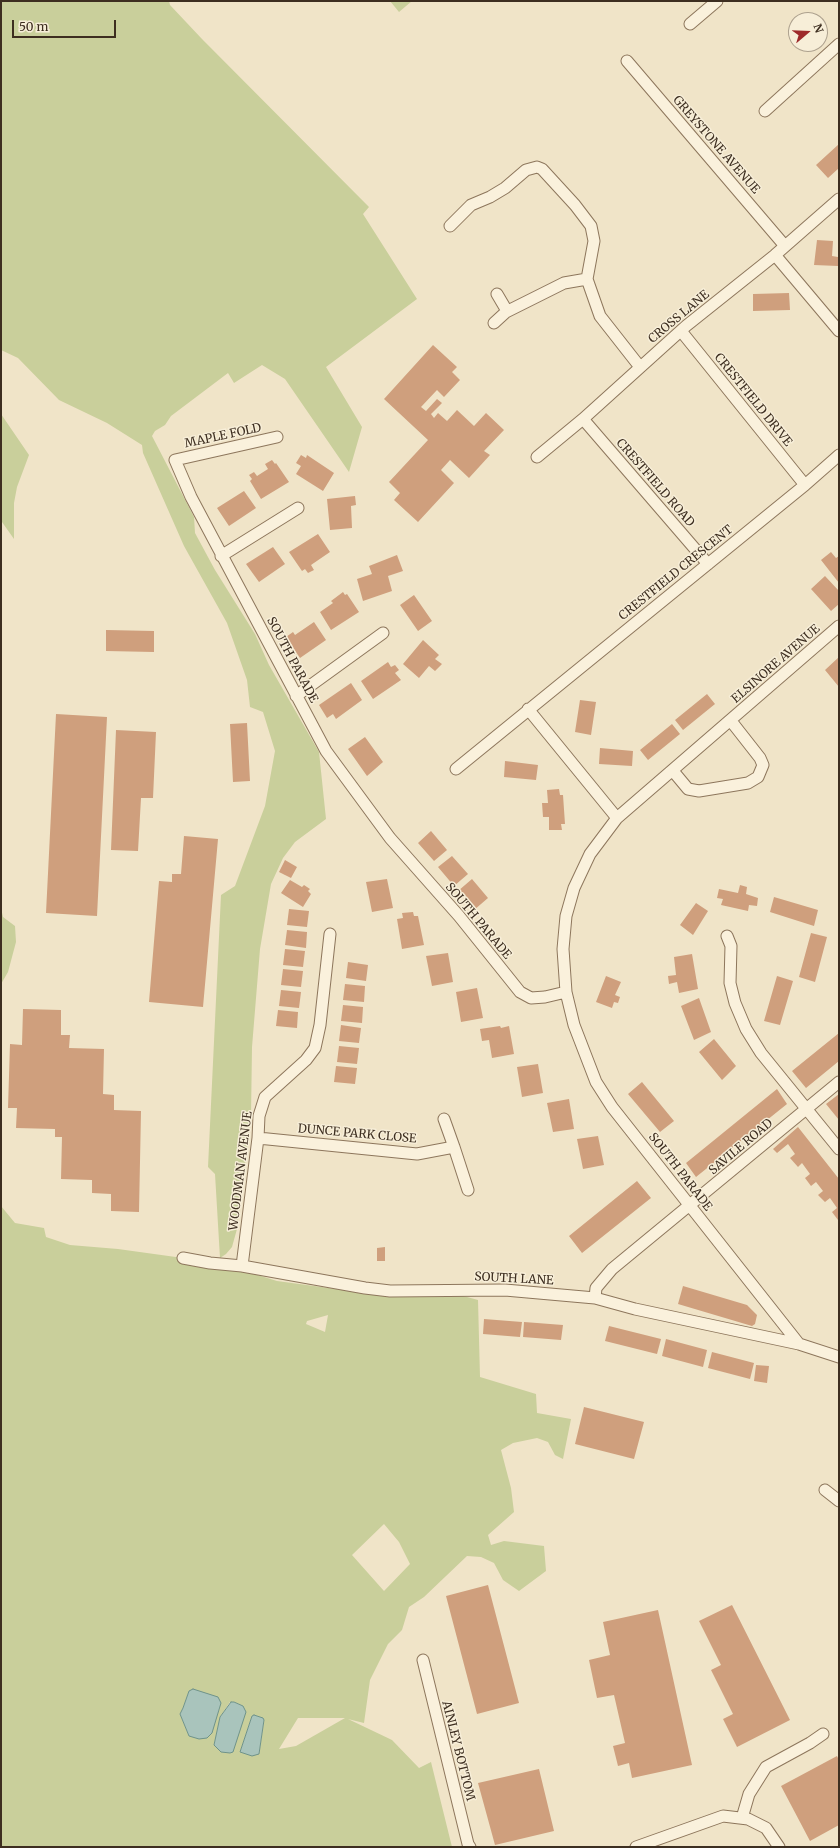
<!DOCTYPE html>
<style>
body{margin:0}
#map{position:relative;width:840px;height:1848px;overflow:hidden;background:#f0e4c8;font-family:Merriweather,serif}
canvas{display:block}
.frame{position:absolute;inset:0;border:2px solid #3d2e20;pointer-events:none}
.north{position:absolute;left:788px;top:12px;width:40px;height:40px;box-sizing:border-box;background:#f7eed8;border:1px solid #ada18e;border-radius:50%;rotate:71deg;font-size:11px;font-weight:700;line-height:16px;text-align:center;color:#3d2e20}
.north::after{content:'';display:block;margin:auto;width:14px;height:18px;background:#9e2a2b;clip-path:polygon(50% 0,100% 100%,50% 72%,0 100%)}
.scale{position:absolute;left:12px;top:20px;width:104px;height:18px;box-sizing:border-box;border:2px solid #3d2e20;border-top:0;padding-left:5px;font-size:12px;line-height:14px;white-space:nowrap;color:#3d2e20;-webkit-text-stroke:3px #f7eed8;paint-order:stroke}
</style>
<div id="map">
<canvas width="840" height="1848"></canvas>
<div class="frame"></div>
<div class="north">N</div>
<div class="scale">50 m</div>
</div>
<script>
const ctx = document.querySelector('canvas').getContext('2d');
ctx.lineJoin = 'round';
function paint(path, color) {
  ctx.fillStyle = color;
  ctx.fill(path, 'evenodd');
}
function poly(rows) {
  const path = new Path2D();
  for (const r of rows) {
    path.moveTo(r[0], r[1]);
    for (let i = 2; i < r.length; i += 2) path.lineTo(r[i], r[i + 1]);
  }
  return path;
}
function strokePath(path, color, width, dash) {
  ctx.strokeStyle = color;
  ctx.lineWidth = width;
  ctx.lineCap = dash ? 'butt' : 'round';
  ctx.setLineDash(dash || []);
  ctx.stroke(path);
}
function write(font, color, halo, rows, align = 'center') {
  ctx.font = font + ' Merriweather,serif';
  ctx.lineWidth = 3;
  ctx.setLineDash([]);
  ctx.textBaseline = 'middle';
  ctx.strokeStyle = halo;
  ctx.fillStyle = color;
  for (const [text, x, y, turn = 0] of rows) {
    ctx.save();
    ctx.translate(x, y);
    ctx.rotate((+turn || 0) * Math.PI / 180);
    ctx.textAlign = isNaN(turn) ? turn : align;
    if (halo) ctx.strokeText(text, 0, 0);
    ctx.fillText(text, 0, 0);
    ctx.restore();
  }
}
paint(poly([
 [1,1,169,1,170,5,202,39,369,207,363,214,417,299,326,367,362,427,349,472,285,379,262,365,234,383,228,373,171,416,165,425,155,431,152,436,194,517,195,533,215,570,255,634,269,665,319,752,326,819,295,842,283,858,271,884,260,949,252,1047,251,1116,237,1229,232,1247,226,1254,220,1258,215,1174,208,1167,221,895,235,886,265,806,275,751,263,712,250,707,247,680,227,623,184,546,143,453,142,445,107,423,59,400,18,358,1,350],
 [390,1,412,1,399,12],
 [1,414,29,455,17,487,14,503,14,539,2,522,1,612],
 [1,908,3,917,15,926,16,942,8,972,1,984],
 [1,1206,15,1223,44,1228,46,1237,70,1245,118,1249,219,1263,277,1281,373,1294,456,1294,478,1300,480,1377,536,1394,537,1413,571,1419,563,1459,555,1455,548,1442,537,1438,513,1443,501,1450,511,1488,514,1512,488,1535,491,1545,504,1541,544,1546,546,1571,519,1591,503,1580,494,1563,481,1557,467,1556,424,1597,409,1607,402,1630,388,1644,370,1680,364,1723,348,1719,392,1740,419,1768,431,1762,452,1847,1,1847],
 [328,1315,325,1332,306,1324,307,1321],
 [384,1524,399,1542,410,1564,384,1591,352,1555],
 [189,1691,220,1708,217,1713,189,1736,180,1714,183,1708],
 [230,1702,234,1702,243,1706,214,1745,220,1717],
 [254,1715,264,1721,259,1754,240,1752,252,1716],
 [298,1718,345,1718,296,1746,279,1749]
]), '#c9cf9b');
const water = poly([
 [193,1689,218,1697,221,1703,212,1733,207,1738,199,1739,189,1736,180,1714,183,1708,189,1691,193,1689],
 [231,1702,234,1702,243,1706,246,1712,233,1752,230,1753,221,1752,214,1745,220,1717,231,1702],
 [254,1715,263,1718,264,1720,259,1754,252,1756,240,1752,252,1716,254,1715]
]);
paint(water, '#a9c4bc');
strokePath(water, '#6f938a', 1);
paint(poly([
 [839,144,839,168,828,178,816,165],
 [817,240,833,241,832,256,838,257,838,266,814,265],
 [789,293,790,310,753,311,753,294],
 [433,345,457,367,452,372,460,380,444,397,437,390,421,407,426,411,437,399,442,403,431,414,434,418,438,413,447,421,457,410,474,426,486,413,504,430,484,451,490,455,469,478,450,460,441,470,454,483,418,522,394,500,400,493,389,482,428,440,384,399],
 [301,455,306,458,307,455,334,473,323,491,296,474,301,466,296,463],
 [272,460,275,464,276,463,289,482,261,499,250,481,252,479,249,475,254,472,257,476,268,469,265,464],
 [244,491,256,508,229,526,217,508],
 [355,496,356,505,351,506,352,528,330,530,327,499],
 [318,534,330,552,311,565,314,570,308,573,305,569,302,571,289,552],
 [273,547,285,564,259,582,246,564],
 [831,552,836,558,839,556,839,583,821,560],
 [397,555,403,571,388,576,392,591,363,601,357,579,372,574,369,566],
 [825,576,839,591,839,604,831,611,811,589],
 [343,592,345,595,347,594,359,612,331,630,320,612,333,603,331,601],
 [414,595,432,621,418,631,400,605],
 [314,622,326,640,300,658,286,637,293,632,295,635],
 [106,630,154,631,154,652,106,651],
 [423,640,439,655,435,659,442,664,435,671,429,666,419,678,403,664],
 [839,657,839,687,825,670],
 [388,662,391,667,395,665,399,670,395,673,401,680,373,699,361,681],
 [351,683,362,700,336,719,333,714,327,718,319,705],
 [707,694,715,704,683,730,675,720],
 [580,700,596,702,591,735,575,732],
 [56,714,107,717,97,916,46,913],
 [247,723,250,781,233,782,230,724],
 [672,724,680,734,648,760,640,750],
 [116,730,156,732,153,798,141,798,138,851,111,850],
 [365,737,383,762,367,776,348,749],
 [600,748,633,751,632,766,599,764],
 [505,761,538,765,536,780,504,777],
 [559,789,560,795,563,795,565,824,561,824,562,830,549,830,549,817,543,817,542,803,548,803,547,790],
 [431,831,447,850,434,861,418,843],
 [184,836,218,839,203,1007,149,1002,159,881,172,882,172,874,181,874],
 [452,856,468,874,454,886,438,867],
 [285,860,297,867,291,878,279,872],
 [387,879,393,908,372,912,366,882],
 [472,879,488,898,474,910,458,891],
 [290,880,302,887,304,885,310,889,308,891,311,894,303,907,281,893],
 [740,885,747,887,746,894,758,898,757,906,749,905,748,911,721,905,723,899,717,898,719,889,738,893],
 [774,897,818,910,814,926,770,912],
 [696,903,708,911,693,935,680,925],
 [289,909,309,911,307,927,287,925],
 [413,912,414,916,418,916,424,945,402,949,397,919,403,918,402,913],
 [287,930,307,932,306,948,285,945],
 [811,933,827,937,815,982,799,977],
 [285,949,305,951,303,967,283,965],
 [448,953,453,982,432,986,426,956],
 [692,954,698,989,679,993,677,982,669,984,668,976,676,975,674,957],
 [348,962,368,965,366,981,346,978],
 [283,969,303,971,301,987,281,985],
 [606,976,621,982,615,995,620,997,618,1003,614,1002,612,1008,596,1002],
 [777,976,793,981,780,1025,764,1021],
 [345,984,365,986,364,1002,343,1000],
 [477,988,483,1018,461,1022,456,992],
 [281,990,301,992,299,1008,279,1006],
 [699,998,711,1032,694,1040,681,1006],
 [343,1005,363,1007,362,1023,341,1021],
 [23,1009,61,1010,61,1035,70,1035,69,1048,104,1049,103,1094,114,1095,114,1110,141,1111,139,1212,111,1211,111,1194,92,1193,92,1180,61,1179,62,1137,55,1137,55,1129,16,1128,17,1108,8,1108,10,1044,22,1045],
 [278,1010,298,1012,297,1028,276,1026],
 [341,1025,361,1028,359,1043,339,1041],
 [500,1026,501,1028,509,1026,514,1054,492,1058,489,1040,482,1041,480,1029],
 [839,1033,839,1061,806,1088,792,1071],
 [714,1039,736,1066,722,1080,699,1052],
 [339,1046,359,1048,357,1064,337,1062],
 [538,1064,543,1093,522,1097,517,1067],
 [336,1066,357,1068,355,1084,334,1082],
 [642,1082,674,1121,660,1132,628,1094],
 [777,1089,787,1104,696,1177,686,1163],
 [839,1094,839,1120,826,1104],
 [569,1099,574,1129,553,1132,547,1103],
 [798,1127,839,1179,838,1220,832,1212,837,1208,830,1198,825,1202,818,1195,823,1191,816,1182,811,1186,805,1178,810,1174,802,1163,798,1167,790,1158,795,1154,788,1144,777,1153,773,1149],
 [598,1136,604,1165,583,1169,577,1139],
 [637,1181,651,1198,582,1253,569,1236],
 [385,1247,385,1261,377,1261,377,1248],
 [683,1286,747,1305,757,1315,755,1324,752,1326,678,1304],
 [484,1319,522,1322,520,1337,483,1334],
 [524,1322,563,1325,561,1340,523,1337],
 [609,1326,661,1339,657,1354,605,1341],
 [666,1339,707,1350,703,1367,662,1356],
 [712,1352,754,1363,750,1379,708,1368],
 [756,1365,769,1366,767,1383,754,1381],
 [584,1407,644,1422,634,1459,575,1444],
 [488,1585,519,1703,477,1714,446,1596],
 [732,1605,790,1720,737,1747,723,1719,733,1714,711,1670,721,1665,699,1621],
 [658,1610,692,1765,632,1778,629,1763,618,1766,613,1746,625,1743,614,1695,597,1698,589,1660,610,1655,603,1622],
 [837,1756,839,1760,839,1825,810,1841,781,1786],
 [539,1769,554,1831,495,1845,478,1783]
]), '#cf9f7d');
const street = poly([
 [690,24,717,1],
 [627,61,785,246],
 [765,111,839,44],
 [450,226,471,205,490,197,505,188,526,170,537,167,542,169,575,205,591,226,594,241,587,279,600,316,640,367],
 [775,255,839,331],
 [497,294,507,311],
 [494,323,506,312,564,283,587,279],
 [681,331,805,485],
 [583,419,708,564],
 [277,437,175,460,191,497,326,751,390,838,459,916,520,992,531,998,545,997,566,992],
 [537,457,583,419,686,326,775,255,839,199],
 [221,556,298,508],
 [296,696,383,633],
 [528,709,617,818],
 [456,769,805,485,839,455],
 [673,771,688,789,699,791,748,783,758,777,763,765,760,758,731,721],
 [727,936,731,946,730,983,735,1003,746,1029,761,1053,839,1149],
 [258,1138,417,1154,454,1147,444,1119],
 [454,1147,468,1190],
 [183,1258,210,1263,242,1266,365,1288,390,1291,505,1290,595,1298,635,1309,799,1344,839,1357],
 [242,1266,258,1138,259,1116,265,1097,306,1060,315,1048,320,1025,330,934],
 [595,1298,596,1288,612,1269,839,1082],
 [799,1344,612,1107,596,1082,574,1025,566,992,563,949,566,916,574,888,590,854,617,818,839,626],
 [825,1490,839,1501],
 [423,1660,468,1844,470,1847],
 [742,1818,749,1794,766,1767,810,1743,823,1734],
 [636,1847,723,1816,748,1819,766,1828,779,1847]
]);
strokePath(street, '#8d765c', 13);
strokePath(street, '#faf1dc', 11);
write('12px', '#3d2e20', '#f7eed8', [
 ["GREYSTONE AVENUE",716,145,49],
 ["CROSS LANE",679,317,-40],
 ["CRESTFIELD DRIVE",753,400,51],
 ["MAPLE FOLD",223,436,-12],
 ["CRESTFIELD ROAD",655,483,49],
 ["CRESTFIELD CRESCENT",676,573,-39],
 ["SOUTH PARADE",292,660,62],
 ["ELSINORE AVENUE",776,664,-41],
 ["SOUTH PARADE",478,921,50],
 ["DUNCE PARK CLOSE",357,1134,5],
 ["SAVILE ROAD",741,1147,-40],
 ["WOODMAN AVENUE",241,1171,-83],
 ["SOUTH PARADE",680,1172,52],
 ["SOUTH LANE",514,1279,3],
 ["AINLEY BOTTOM",458,1751,76]
]);
</script>
